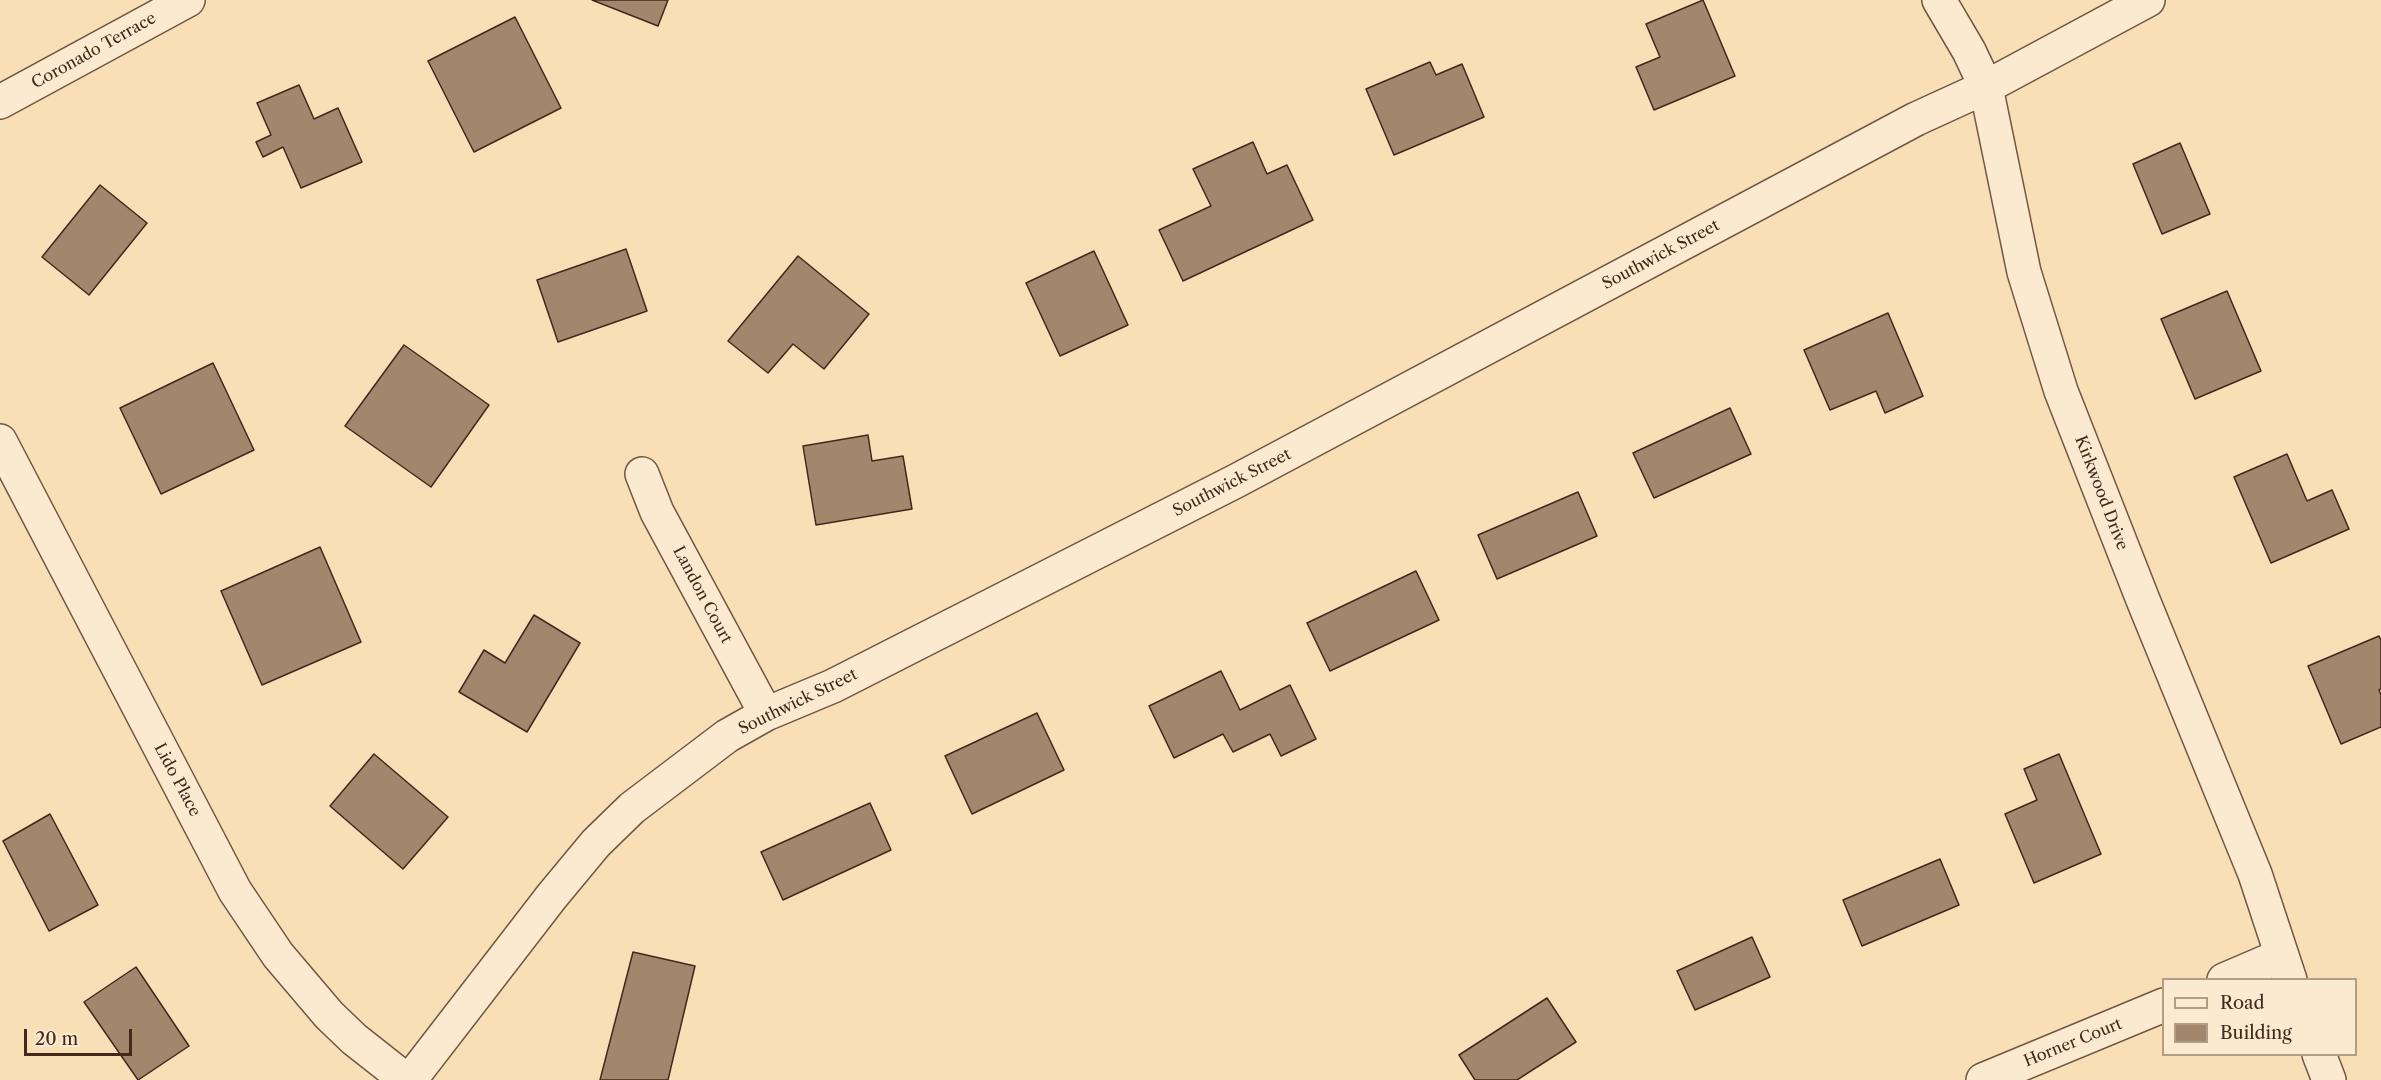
<!DOCTYPE html>
<style>
body{margin:0}
#map{position:relative;width:2381px;height:1080px;overflow:hidden;background:#f9dfb6;font-family:"Libre Caslon Text",serif}
canvas{display:block}
.legend{position:absolute;left:2162px;top:978px;width:195px;height:78px;box-sizing:border-box;background:#fbead0;border:2px solid #b19c88;margin:0;padding:8px 10px;list-style:none;font-size:18px;color:#43281d}
.legend li{display:flex;align-items:center;gap:12px;height:30px}
.legend b{width:30px;border:2px solid #b19c88}
.scale{position:absolute;left:24px;top:1029px;width:108px;height:27px;box-sizing:border-box;border:3px solid #43281d;border-top:0;padding-left:8px;font-size:18px;line-height:21px;white-space:nowrap;color:#43281d;-webkit-text-stroke:4px #fbead0;paint-order:stroke}
</style>
<div id="map">
<canvas width="2381" height="1080"></canvas>
<ul class="legend">
<li><b style="height:8px;background:#fbead0"></b>Road</li>
<li><b style="height:16px;background:#a2876d"></b>Building</li>
</ul>
<div class="scale">20 m</div>
</div>
<script>
const ctx = document.querySelector('canvas').getContext('2d');
ctx.lineJoin = 'round';
function paint(path, color) {
  ctx.fillStyle = color;
  ctx.fill(path, 'evenodd');
}
function poly(rows) {
  const path = new Path2D();
  for (const r of rows) {
    path.moveTo(r[0], r[1]);
    for (let i = 2; i < r.length; i += 2) path.lineTo(r[i], r[i + 1]);
  }
  return path;
}
function strokePath(path, color, width, dash) {
  ctx.strokeStyle = color;
  ctx.lineWidth = width;
  ctx.lineCap = dash ? 'butt' : 'round';
  ctx.setLineDash(dash || []);
  ctx.stroke(path);
}
function write(font, color, halo, rows, align = 'center') {
  ctx.font = font + ' "Libre Caslon Text",serif';
  ctx.lineWidth = 6;
  ctx.setLineDash([]);
  ctx.textBaseline = 'middle';
  ctx.strokeStyle = halo;
  ctx.fillStyle = color;
  for (const [text, x, y, turn = 0] of rows) {
    ctx.save();
    ctx.translate(x, y);
    ctx.rotate((+turn || 0) * Math.PI / 180);
    ctx.textAlign = isNaN(turn) ? turn : align;
    if (halo) ctx.strokeText(text, 0, 0);
    ctx.fillText(text, 0, 0);
    ctx.restore();
  }
}
const building = poly([
 [592,0,668,0,658,26,592,0],
 [1703,0,1735,76,1654,110,1636,67,1660,57,1646,24,1703,0],
 [515,17,561,108,474,152,428,61,515,17],
 [1430,62,1436,75,1462,64,1484,117,1394,155,1366,89,1430,62],
 [299,85,314,119,338,108,362,162,301,188,283,147,263,157,256,142,271,135,257,103,299,85],
 [1253,142,1267,174,1287,165,1313,220,1183,281,1159,230,1211,206,1193,169,1253,142],
 [2180,143,2210,214,2162,234,2133,164,2180,143],
 [100,185,147,223,89,295,42,257,100,185],
 [626,249,647,311,558,342,537,280,626,249],
 [1094,251,1128,325,1060,356,1026,283,1094,251],
 [798,256,869,314,824,369,793,344,768,373,728,341,798,256],
 [2227,291,2261,371,2195,399,2161,319,2227,291],
 [1888,313,1923,396,1885,413,1876,391,1830,410,1804,350,1888,313],
 [404,345,489,405,431,487,345,426,404,345],
 [213,363,254,450,161,494,120,408,213,363],
 [1730,408,1751,454,1654,498,1633,453,1730,408],
 [868,435,872,461,903,456,912,509,816,525,803,446,868,435],
 [2287,454,2307,501,2332,490,2349,529,2271,563,2234,477,2287,454],
 [1578,492,1597,536,1497,579,1478,535,1578,492],
 [320,547,361,642,262,685,221,591,320,547],
 [1416,571,1439,620,1330,671,1307,623,1416,571],
 [534,615,580,643,527,732,459,692,484,650,505,663,534,615],
 [2379,636,2381,640,2381,689,2379,690,2381,695,2381,727,2341,744,2308,666,2379,636],
 [1221,671,1240,710,1290,685,1316,739,1281,756,1270,734,1233,752,1223,734,1174,758,1149,706,1221,671],
 [1037,713,1064,770,972,814,945,756,1037,713],
 [374,754,448,817,403,869,330,806,374,754],
 [2059,754,2101,854,2034,883,2005,814,2037,800,2024,769,2059,754],
 [870,803,891,850,783,900,761,852,870,803],
 [50,814,98,905,49,931,3,841,50,814],
 [1940,859,1959,905,1862,946,1843,900,1940,859],
 [1752,937,1770,977,1695,1010,1677,971,1752,937],
 [633,952,695,966,668,1080,600,1080,633,952],
 [136,967,189,1046,138,1080,84,1002,136,967],
 [1547,998,1576,1042,1517,1080,1475,1080,1459,1055,1547,998]
]);
paint(building, '#a2876d');
strokePath(building, '#43281d', 1.5);
const minor = poly([
 [1939,0,1969,51,1986,87,2024,272,2061,391,2143,600,2255,874,2290,980],
 [0,102,188,0],
 [0,441,235,891,278,955,329,1015,354,1039,406,1080],
 [642,474,657,512,766,714],
 [2224,980,2280,956],
 [2319,1054,2329,1080],
 [410,1080,552,896,596,843,632,808,727,736,766,714,833,686,1236,481,1916,119,1986,87,2148,0],
 [1983,1080,2164,1005]
]);
strokePath(minor, '#705643', 36);
strokePath(minor, '#fbead0', 33);
write('16px', '#43281d', '#fbead0', [
 ["Coronado Terrace",94,51,-29],
 ["Southwick Street",1661,255,-28],
 ["Southwick Street",1232,483,-27],
 ["Kirkwood Drive",2101,493,69],
 ["Landon Court",702,595,62],
 ["Southwick Street",798,702,-26],
 ["Lido Place",177,780,62],
 ["Horner Court",2073,1043,-22]
]);
</script>
